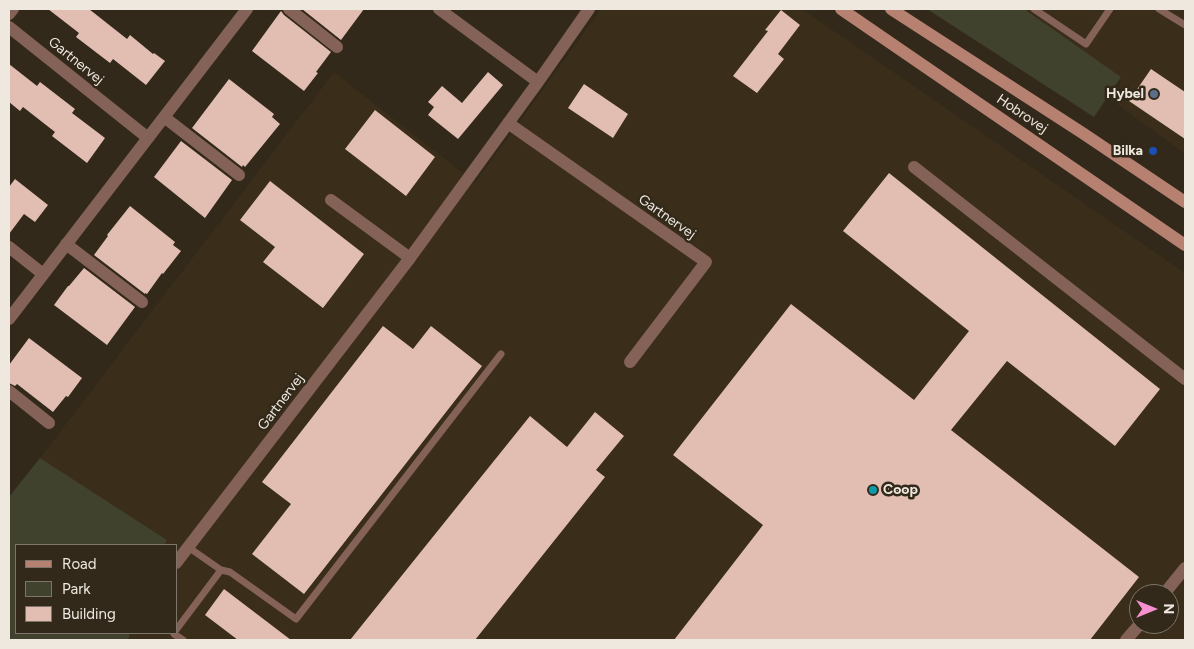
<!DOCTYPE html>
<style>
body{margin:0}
#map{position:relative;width:1194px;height:649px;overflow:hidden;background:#32291b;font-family:Figtree,sans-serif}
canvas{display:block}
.frame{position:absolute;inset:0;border:10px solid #eee8df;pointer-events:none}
.legend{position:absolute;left:15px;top:544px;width:162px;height:90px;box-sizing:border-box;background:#32291b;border:1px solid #7d7569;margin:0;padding:6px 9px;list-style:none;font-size:15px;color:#eee8df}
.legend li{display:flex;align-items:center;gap:10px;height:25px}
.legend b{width:25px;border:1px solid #7d7569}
.north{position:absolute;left:1129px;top:584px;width:50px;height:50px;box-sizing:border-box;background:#32291b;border:1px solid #7d7569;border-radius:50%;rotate:90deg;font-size:14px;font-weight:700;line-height:20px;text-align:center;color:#eee8df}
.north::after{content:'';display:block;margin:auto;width:18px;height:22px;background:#f790ce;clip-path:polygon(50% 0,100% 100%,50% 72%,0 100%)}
</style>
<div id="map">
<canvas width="1194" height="649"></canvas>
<div class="frame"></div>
<ul class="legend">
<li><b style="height:6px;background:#b68170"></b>Road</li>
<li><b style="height:14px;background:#41422e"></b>Park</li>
<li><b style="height:14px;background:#e1beb1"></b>Building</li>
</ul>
<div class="north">N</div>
</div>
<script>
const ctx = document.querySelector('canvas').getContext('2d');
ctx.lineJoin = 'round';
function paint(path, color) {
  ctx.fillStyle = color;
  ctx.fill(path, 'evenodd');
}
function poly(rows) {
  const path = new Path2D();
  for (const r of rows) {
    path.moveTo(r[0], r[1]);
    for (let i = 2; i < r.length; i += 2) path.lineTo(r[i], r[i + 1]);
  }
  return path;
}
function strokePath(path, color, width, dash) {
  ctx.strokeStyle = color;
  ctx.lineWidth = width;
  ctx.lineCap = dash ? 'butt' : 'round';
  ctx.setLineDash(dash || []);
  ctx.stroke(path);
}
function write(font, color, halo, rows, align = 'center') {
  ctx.font = font + ' Figtree,sans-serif';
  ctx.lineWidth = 5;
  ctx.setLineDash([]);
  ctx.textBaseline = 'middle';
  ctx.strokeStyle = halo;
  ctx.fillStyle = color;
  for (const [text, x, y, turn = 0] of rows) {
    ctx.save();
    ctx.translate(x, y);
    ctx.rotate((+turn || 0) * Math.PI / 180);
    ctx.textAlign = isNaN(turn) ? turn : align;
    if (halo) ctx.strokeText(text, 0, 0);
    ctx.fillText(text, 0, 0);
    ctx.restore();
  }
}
paint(poly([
 [601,9,802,9,1185,273,1185,640,127,640,130,636,128,633,176,633,176,545,164,545,167,540,40,458,334,72,459,170,475,183],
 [1139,594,1169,594,1169,624,1139,624],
 [1021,9,1185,9,1185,154,1118,105,1121,77]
]), '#3a2d19');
paint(poly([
 [927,9,1024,9,1121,77,1094,117],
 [40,458,167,540,164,545,16,545,16,633,128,633,130,636,127,640,9,640,9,497]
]), '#41422e');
paint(poly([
 [48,9,89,9,127,39,130,35,153,54,154,53,165,61,146,85,113,59,110,63,76,37,79,33],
 [302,9,364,9,341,40],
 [781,10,800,25,778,54,784,59,757,93,733,76,768,31,765,30],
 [281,11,284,15,331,52,316,72,318,73,304,91,252,51],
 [9,64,37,86,40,82,75,109,72,113,105,138,87,163,52,136,55,132,23,107,20,111,9,102],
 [1151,69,1185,92,1185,139,1129,101],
 [488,72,503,85,458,139,428,115,434,107,428,102,442,86,462,103],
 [229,79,274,114,272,117,280,124,245,167,243,165,242,167,192,128],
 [584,84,628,114,613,138,568,108],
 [375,110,435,157,406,196,345,149],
 [181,141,232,180,205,218,154,177],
 [889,173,1160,389,1115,446,1007,361,951,430,1139,577,1090,640,674,640,763,525,673,455,791,304,914,400,969,331,843,231],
 [15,179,48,205,35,222,24,214,9,234,9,187],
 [270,181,364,254,323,308,263,262,275,247,240,220],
 [130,206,175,242,173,245,181,251,163,274,162,273,147,294,145,293,145,294,94,255,108,236,107,235],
 [84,268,135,307,107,345,54,305,68,286,69,286],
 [383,326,413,349,431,326,482,366,304,594,252,554,291,504,262,482],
 [29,338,82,378,68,397,66,396,53,412,17,384,15,386,9,383,9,365],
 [595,412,624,436,596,470,605,477,475,640,350,640,530,416,567,447],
 [224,589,291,640,238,640,205,615]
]), '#e1beb1');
strokePath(poly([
 [1034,9,1086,44,1110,9],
 [1159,9,1185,25],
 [188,547,221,570,230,572,296,619,501,354],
 [176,630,221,570],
 [174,634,183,640]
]), '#846257', 7);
strokePath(poly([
 [289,9,337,47],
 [439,9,538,82],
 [9,14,13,9],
 [9,27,148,138],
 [164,117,239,175],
 [508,123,706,262,630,362],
 [914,167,1185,379],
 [331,200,410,258],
 [66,244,142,302],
 [9,247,43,274],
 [9,319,247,9],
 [9,391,49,423],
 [176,563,410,258,538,82,589,9],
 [1164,594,1185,568],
 [1126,640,1140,624]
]), '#846257', 12);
strokePath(poly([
 [841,9,1185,245],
 [891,9,1084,134,1185,202]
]), '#b68170', 12);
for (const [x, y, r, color] of [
 [1154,94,5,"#5c6f8a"],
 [1153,151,5,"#1a4fb4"],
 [873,490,5,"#0f9aa8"]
]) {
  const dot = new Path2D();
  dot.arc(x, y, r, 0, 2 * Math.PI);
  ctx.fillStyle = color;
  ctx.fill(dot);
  strokePath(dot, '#32291b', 2);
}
write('14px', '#eee8df', '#32291b', [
 ["Gartnervej",76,61,39],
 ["Hobrovej",1022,114,34],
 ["Gartnervej",667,217,35],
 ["Gartnervej",281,402,-53]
]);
write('bold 14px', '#eee8df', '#32291b', [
 ["Hybel",1144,94],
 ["Bilka",1143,151],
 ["Coop",883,490,"left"]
], 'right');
</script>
